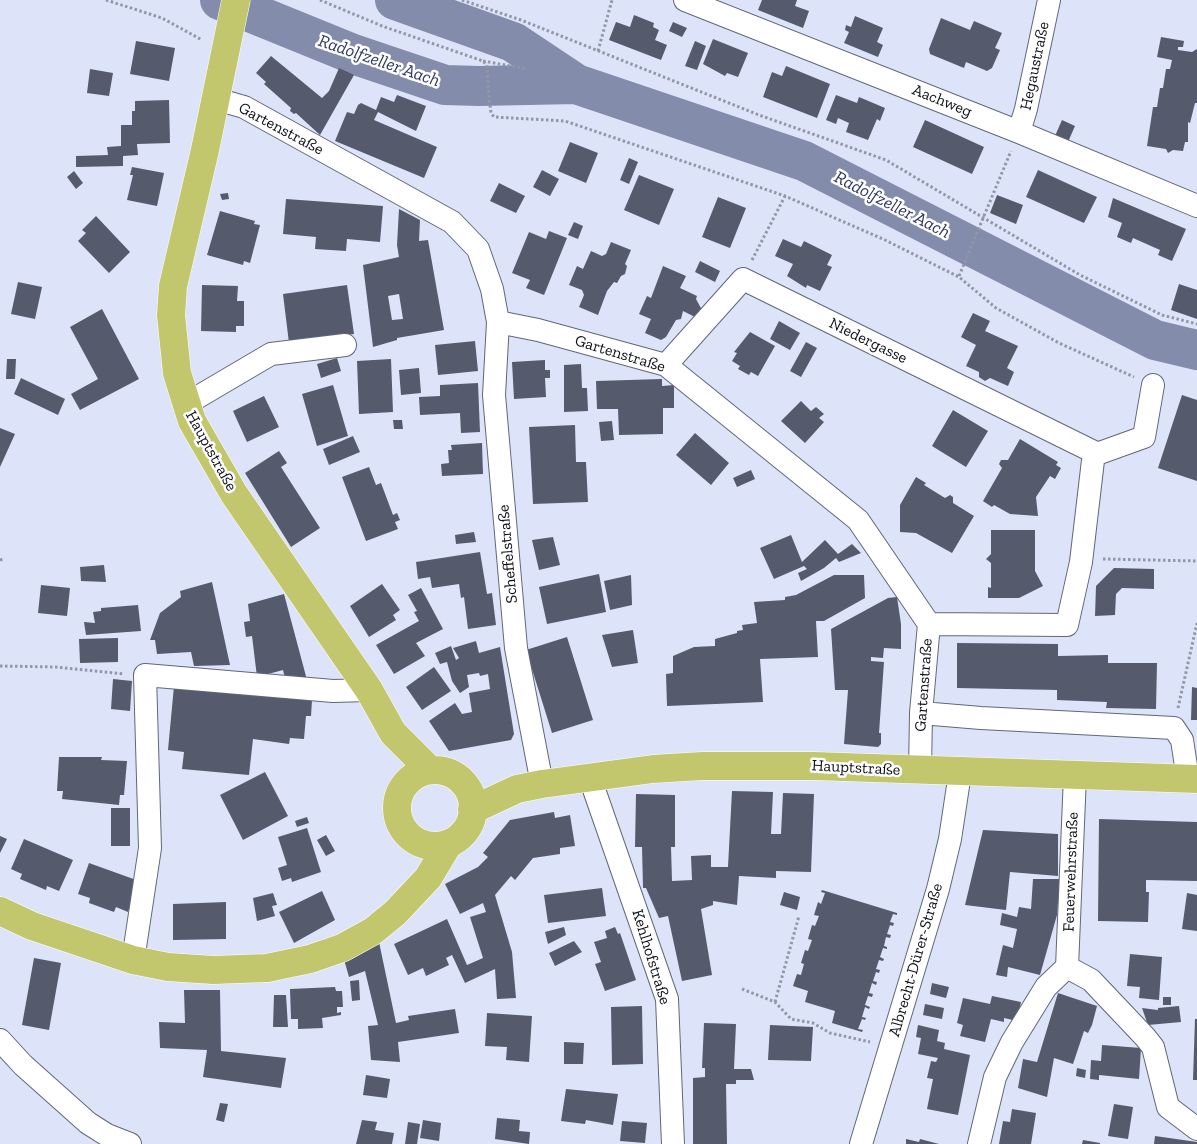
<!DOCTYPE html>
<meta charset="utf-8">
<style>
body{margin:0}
canvas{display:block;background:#dde4f9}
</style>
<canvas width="1197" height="1144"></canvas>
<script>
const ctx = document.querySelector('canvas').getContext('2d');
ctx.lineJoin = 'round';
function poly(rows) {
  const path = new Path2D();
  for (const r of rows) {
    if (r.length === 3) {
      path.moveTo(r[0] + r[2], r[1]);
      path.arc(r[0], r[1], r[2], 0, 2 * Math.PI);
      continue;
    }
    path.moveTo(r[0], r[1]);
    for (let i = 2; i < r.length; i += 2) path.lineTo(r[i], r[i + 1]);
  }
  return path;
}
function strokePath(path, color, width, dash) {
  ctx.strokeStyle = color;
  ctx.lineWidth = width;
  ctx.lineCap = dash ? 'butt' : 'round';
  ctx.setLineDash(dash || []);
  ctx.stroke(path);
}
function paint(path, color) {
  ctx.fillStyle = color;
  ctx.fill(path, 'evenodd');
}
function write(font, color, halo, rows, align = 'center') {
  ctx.font = font + ' "Zilla Slab",serif';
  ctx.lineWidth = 5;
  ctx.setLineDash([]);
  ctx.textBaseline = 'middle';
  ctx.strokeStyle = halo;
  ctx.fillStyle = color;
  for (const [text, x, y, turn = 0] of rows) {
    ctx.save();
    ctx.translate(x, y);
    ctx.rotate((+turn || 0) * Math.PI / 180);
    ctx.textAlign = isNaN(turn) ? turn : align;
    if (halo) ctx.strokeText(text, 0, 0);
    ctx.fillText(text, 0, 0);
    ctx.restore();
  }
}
strokePath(poly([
 [220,0,353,54,445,85,479,86,576,84,804,161,1155,340,1197,350],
 [395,0,513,42,576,84]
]), '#838caa', 40);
paint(poly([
 [762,0,797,0,795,6,809,11,803,28,758,10],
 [634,15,654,23,653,27,659,30,655,40,667,45,661,60,609,40,616,22,630,27],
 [855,16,883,28,877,42,883,45,878,57,844,43,849,32,845,30,846,25,851,27],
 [941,18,970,30,974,21,1002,33,995,48,1000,50,992,68,987,71,966,62,964,68,930,54,929,49],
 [673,22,687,28,682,37,669,31],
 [1161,37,1184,41,1183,47,1178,47,1178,50,1192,52,1197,49,1197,103,1195,103,1190,123,1188,122,1188,142,1185,142,1183,151,1173,150,1168,153,1166,149,1147,146,1153,107,1157,107,1160,88,1163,88,1166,69,1170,69,1172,60,1157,57],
 [713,39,748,53,738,77,727,73,725,76,703,64],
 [136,41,175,48,169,81,130,74],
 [695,41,706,46,697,70,685,66],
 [271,56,322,98,329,91,339,68,354,75,320,135,296,113,294,114,290,111,291,108,264,84,266,82,256,73],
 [786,66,830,84,817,118,763,97,772,72,782,76],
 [90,69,113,73,109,96,87,93],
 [397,95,426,106,416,131,378,112,374,120,437,147,424,178,335,141,347,112,354,114,358,105,361,103,376,110,381,97,394,102],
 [836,95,857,103,859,97,885,108,880,121,877,119,868,140,846,132,849,123,838,118,836,124,826,120],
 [169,100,170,143,137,144,138,155,123,156,123,166,76,167,76,156,108,155,107,147,121,146,121,125,132,125,132,111,135,111,135,101],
 [925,120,984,147,972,174,913,147],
 [1062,120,1075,126,1068,142,1055,136],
 [570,142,598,153,586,183,558,171],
 [629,158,638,162,629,184,620,180],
 [132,167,164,173,157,206,127,200,133,175,130,175],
 [542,170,559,179,550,196,533,187],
 [1038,170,1097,197,1084,223,1026,197],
 [74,171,83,183,76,189,67,177],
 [639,175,674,189,659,225,624,210],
 [499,183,525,196,516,213,490,201],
 [228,193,229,199,222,200,220,194],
 [997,195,1023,205,1016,224,990,213],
 [718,197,746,208,730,248,702,237],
 [1113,198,1186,229,1172,261,1158,255,1160,250,1133,238,1131,243,1117,237,1122,223,1108,217],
 [286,199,383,206,380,242,347,239,346,251,315,249,316,237,283,234],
 [399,209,420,220,419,241,428,240,444,330,397,338,397,340,373,347,363,265,399,257,397,245],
 [399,294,403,319,392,320,388,296],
 [220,211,255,221,254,224,260,225,250,263,244,261,243,265,207,255],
 [96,216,130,252,109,273,78,241,86,233,82,230],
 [574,222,583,226,578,239,568,235],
 [549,231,567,238,544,295,526,288,530,280,512,273,529,232,546,239],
 [783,239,801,247,804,241,832,255,827,265,832,267,820,291,807,285,806,288,787,276,793,264,775,256],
 [611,242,631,250,625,264,627,266,625,274,621,276,617,283,614,282,607,291,598,315,579,307,584,295,582,290,569,285,577,266,583,269,591,251,602,256,606,254],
 [700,261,720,271,715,282,695,272],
 [663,266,686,276,680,288,697,296,696,299,702,310,699,319,683,311,681,319,676,320,666,337,661,340,645,333,651,319,639,314,647,296,651,298],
 [18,282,42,287,35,319,11,314],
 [1179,284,1197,290,1197,319,1171,310],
 [202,285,238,286,237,301,244,301,244,326,236,326,236,332,201,331],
 [347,285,354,334,289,343,283,294],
 [102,309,139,379,80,410,71,394,98,379,70,327],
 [973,313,990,321,985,331,1018,346,1007,368,1014,372,1008,386,990,378,985,381,979,377,979,372,966,366,976,345,961,337],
 [779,321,800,333,790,350,770,339],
 [750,332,775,346,758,376,751,372,749,375,738,369,740,366,732,361,737,353,734,352],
 [475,341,478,371,438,375,435,345],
 [806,342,817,348,801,377,790,371],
 [337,358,341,371,321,378,317,364],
 [7,359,16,359,15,379,6,379],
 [391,359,393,412,359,414,357,361],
 [545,360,545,370,550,370,550,378,545,378,546,397,514,399,512,362],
 [581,364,582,388,587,388,588,411,564,412,564,365],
 [419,368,421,393,401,395,399,370],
 [21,378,65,399,58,415,14,394],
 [662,379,662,386,674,385,674,408,663,408,663,434,619,435,618,409,597,409,596,381],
 [478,383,480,432,461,433,460,413,420,415,419,397,440,396,440,385],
 [333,385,348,436,317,446,302,394],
 [1182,395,1197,400,1197,481,1158,468],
 [264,396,279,427,247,442,233,411],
 [801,401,811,411,816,407,824,414,819,418,824,422,805,443,781,421],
 [953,410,988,431,966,467,932,446],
 [393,420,402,420,403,429,394,429],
 [612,421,614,440,601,441,599,422],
 [575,425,576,462,586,462,588,502,533,504,529,427],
 [0,428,15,434,0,467],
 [695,433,729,463,711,485,676,455],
 [353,436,360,452,329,465,323,449],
 [1020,439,1058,462,1056,465,1061,468,1055,479,1050,476,1036,497,1038,516,1010,514,994,505,992,507,983,501,1002,468,999,464,1001,460,1008,460],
 [482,443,483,474,442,476,441,464,449,463,448,450,452,450,451,445],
 [279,451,287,463,281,467,320,528,291,547,245,473],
 [369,467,376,485,381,483,393,515,397,513,400,520,395,522,398,529,366,541,342,477],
 [751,470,755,479,737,487,733,478],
 [916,477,926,483,924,485,945,498,950,495,953,497,953,503,974,516,952,553,916,533,900,532,900,505],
 [991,530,1035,530,1035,571,1043,586,1019,598,988,598,988,587,991,588,991,563,986,559,991,554],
 [474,532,476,542,456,544,455,535],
 [791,535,802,562,825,540,838,554,852,544,861,553,839,562,836,558,824,568,801,581,798,573,807,569,804,566,774,579,760,548],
 [553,537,560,565,539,570,532,540],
 [480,552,487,594,492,593,496,625,468,629,464,597,461,598,459,584,432,588,430,577,418,579,416,562],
 [104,565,106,582,81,581,80,567],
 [1114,568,1154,569,1154,589,1122,588,1116,594,1115,615,1095,616,1096,586],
 [599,574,606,612,547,624,539,587],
 [631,575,632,605,610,610,604,581],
 [834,575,864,575,865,598,824,621,816,621,818,657,760,659,763,702,667,706,666,674,673,673,673,656,694,647,715,646,715,639,737,633,737,631,743,630,742,625,757,623,754,602,785,600,785,597,796,595],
 [212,582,230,665,194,666,191,652,157,654,155,640,150,640,160,613,181,597,180,591],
 [382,584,400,610,393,615,396,620,369,637,350,606],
 [41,585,70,588,67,616,38,613],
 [421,588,443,629,416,643,425,656,394,674,376,645,419,621,414,612,417,611,408,595],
 [284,594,303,665,307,680,285,678,283,670,257,677,252,636,246,637,244,622,250,621,248,604],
 [897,597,901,624,901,649,884,648,883,658,871,657,871,661,884,662,879,733,881,733,881,744,878,747,844,744,848,690,835,690,831,629,888,598],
 [138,605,141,631,86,635,84,622,95,623,93,612,101,611,101,608],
 [633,630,638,663,612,667,602,635],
 [567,637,593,720,552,733,526,650],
 [118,638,118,662,80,663,79,639],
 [476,641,479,653,500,647,514,734,511,740,449,751,429,721,455,703,462,714,472,712,469,693,490,689,488,674,480,676,479,673,467,675,469,687,460,693,452,681,447,662,440,664,435,653,451,646,456,660,459,658,453,648],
 [957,643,1058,644,1058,656,1108,655,1108,663,1157,663,1156,709,1106,708,1107,702,1057,700,1057,690,957,688],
 [434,667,451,691,422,710,406,687],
 [113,679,132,681,130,711,111,709],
 [174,686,312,700,311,716,306,716,304,739,290,738,289,744,253,739,249,775,182,769,184,752,168,750],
 [1192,687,1197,688,1197,720,1191,720],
 [59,757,102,757,101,760,127,761,124,795,120,795,119,805,62,799,63,791,57,791],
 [265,772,288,816,243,840,220,795],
 [732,791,773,792,771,834,781,834,783,793,814,794,811,872,776,871,776,878,739,876,737,905,713,901,713,905,701,909,712,975,682,981,668,916,659,918,646,888,643,888,642,847,635,847,636,794,675,795,675,847,671,847,672,881,692,880,691,856,711,855,711,867,728,867],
 [111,808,130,808,130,846,111,846],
 [554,812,555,818,570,815,575,846,560,848,560,854,533,858,515,880,511,876,495,895,512,952,516,998,497,999,495,969,465,983,452,955,446,958,449,965,426,976,423,968,408,975,394,944,447,919,467,965,483,958,470,917,486,912,483,903,460,914,445,884,478,867,488,857,483,853,510,820],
 [307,817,309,823,297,827,295,821],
 [1099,819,1197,822,1197,881,1146,880,1146,892,1149,892,1148,922,1098,921],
 [307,828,321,872,292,882,291,878,282,881,278,868,287,865,278,837],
 [983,830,1058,834,1058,876,1010,872,1006,910,965,905],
 [326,835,335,851,326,856,317,840],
 [0,836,7,839,0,853],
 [24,839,73,860,59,891,47,886,46,890,20,879,22,874,11,869],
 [89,863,139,881,128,912,116,907,114,912,89,903,90,898,78,894],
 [1033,879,1060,879,1057,915,1040,975,1008,967,1007,977,996,975,1003,945,1013,948,1017,929,1000,925,1002,913,1017,917,1019,907,1031,909],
 [602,888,606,916,548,923,544,895],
 [822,890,897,913,897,915,893,914,890,922,894,923,893,926,890,925,887,934,891,935,890,938,886,937,884,946,887,947,887,949,883,948,880,957,884,959,883,961,879,960,876,969,880,970,879,973,876,972,873,981,877,982,876,985,872,983,869,993,873,994,872,997,868,996,865,1005,870,1007,869,1009,865,1007,862,1017,866,1018,865,1020,862,1019,858,1029,863,1030,862,1032,832,1023,835,1011,805,1002,808,991,793,986,797,974,801,975,804,964,801,963,805,950,808,951,812,940,808,939,812,925,815,926,819,916,814,915,818,902,821,904,825,893,821,892],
 [322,891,335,920,294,943,279,912],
 [784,892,800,897,797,910,780,905],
 [273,893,277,905,272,906,275,916,257,921,253,898],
 [1187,893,1197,895,1197,931,1182,929],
 [226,902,226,939,173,940,173,904],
 [564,927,566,935,548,944,545,932],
 [615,927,618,934,620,933,636,980,605,991,595,964,601,962,594,942,607,938,605,931],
 [574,941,582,952,555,966,549,953],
 [379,942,396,1023,409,1020,408,1016,455,1009,459,1033,398,1042,400,1062,371,1060,368,1026,378,1025,365,971,349,977,343,956],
 [1130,954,1162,957,1159,1000,1139,998,1140,987,1127,986],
 [34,958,61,963,49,1030,22,1025],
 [359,980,360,1000,352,1001,350,981],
 [932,983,949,987,946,998,930,994],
 [335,987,336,991,342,991,343,1007,337,1007,337,1013,341,1012,341,1015,322,1018,323,1028,298,1029,298,1019,291,1019,290,989],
 [184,990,220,990,221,1051,286,1058,281,1088,203,1077,207,1050,160,1048,159,1022,185,1023],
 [1058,993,1097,1006,1092,1025,1088,1033,1084,1031,1073,1064,1054,1058,1047,1097,1018,1088,1023,1059,1037,1062],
 [274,995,286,995,288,1027,273,1027],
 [992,996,1021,1002,1017,1021,1004,1018,1004,1022,991,1019,985,1042,960,1036,963,1025,957,1023,963,998,990,1004],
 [1163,997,1171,997,1171,1005,1163,1005],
 [925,1004,944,1008,942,1019,923,1015],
 [642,1006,643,1064,612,1065,611,1007],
 [1179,1006,1181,1022,1148,1025,1142,1008,1158,1010,1158,1008],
 [487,1013,532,1016,529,1062,506,1060,507,1047,485,1046],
 [1195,1019,1197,1019,1197,1080,1193,1080],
 [704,1023,736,1024,734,1069,751,1069,754,1080,736,1080,736,1084,726,1084,727,1144,693,1144,693,1078,705,1077,705,1068,702,1068],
 [770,1025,813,1027,811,1061,768,1060],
 [918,1025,939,1030,937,1041,945,1043,944,1049,970,1055,958,1115,927,1109,933,1079,927,1078,931,1061,936,1062,938,1058,918,1054,921,1038,916,1037],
 [564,1042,584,1043,583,1064,564,1064],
 [1102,1045,1141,1048,1139,1079,1099,1075,1099,1080,1090,1079,1091,1060,1101,1061],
 [1077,1068,1086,1070,1085,1078,1076,1076],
 [366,1075,390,1079,387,1098,363,1095],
 [566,1089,618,1094,613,1125,586,1120,585,1124,561,1121],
 [220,1103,228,1104,224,1122,216,1120],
 [1114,1104,1133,1107,1128,1139,1108,1136],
 [1012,1109,1036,1113,1031,1144,999,1144,1003,1121,1010,1122],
 [497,1118,520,1120,519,1131,530,1132,529,1144,495,1139],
 [362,1120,377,1122,375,1130,394,1133,392,1144,356,1144],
 [423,1120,441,1123,439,1141,420,1138],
 [622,1121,647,1123,645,1143,620,1141],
 [408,1122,420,1124,417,1144,405,1144],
 [1155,1136,1197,1142,1197,1144,1154,1144],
 [906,1139,919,1142,920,1139,939,1144,906,1144],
 [1083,1140,1100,1143,1100,1144,1082,1144]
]), '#555b6d');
const minor = poly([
 [685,0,1019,132,1197,206],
 [216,99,244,107,452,222,478,249,492,289,498,322,494,395,516,648,542,784],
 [1019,132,1026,109,1049,0],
 [498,322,538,330,666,365,858,520,929,624,921,713,920,771],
 [666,365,743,279,1094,452,1081,562,1067,625,929,624],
 [186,404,271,354,345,345],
 [1094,455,1144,437,1153,385],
 [921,713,981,718,1174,728,1182,740,1188,779],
 [590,778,667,999,673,1144],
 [133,960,150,848,145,675,333,691,369,690],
 [1067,967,1091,980,1145,1037,1153,1047,1168,1107,1197,1129],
 [0,1040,23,1065,88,1123,107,1135,130,1144],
 [861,1144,938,889,950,839,960,773],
 [979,1144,995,1077,1012,1042,1046,987,1067,967,1075,776]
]);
const major = poly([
 [236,0,205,150,173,286,171,315,177,373,192,421,234,494,369,690,393,733,430,770],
 [435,808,38],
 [472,810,517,789,542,784,653,769,702,766,814,766,1197,779],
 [0,911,32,926,133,960,168,967,213,970,267,968,310,959,342,948,373,931,395,913,428,878,449,843]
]);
strokePath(minor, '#61677a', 24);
strokePath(major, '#fff', 29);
strokePath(poly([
 [106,0,162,18,202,40],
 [320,0,382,26,483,61,487,65,489,97,491,113,494,117,565,121,785,196,885,240,959,277,996,308,1059,343,1134,377],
 [462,0,521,20,759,115,886,160,1080,275,1162,315,1197,324],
 [598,51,612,0],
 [483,61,527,69],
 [752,260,785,196],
 [959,276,1011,151],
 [1103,559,1197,561],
 [0,560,3,559],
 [0,666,56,667,124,674],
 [1178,708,1197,623],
 [742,989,775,1002,791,1019,813,1023,830,1033,870,1042],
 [775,1002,799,916]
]), '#9297a7', 3, [2.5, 2.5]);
strokePath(minor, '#fff', 22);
strokePath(major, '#c2c76e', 28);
write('16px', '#0d0f16', '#fff', [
 ["Hegaustraße",1035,66,-78],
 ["Aachweg",942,101,22],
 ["Gartenstraße",281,129,28],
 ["Niedergasse",868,341,26],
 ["Gartenstraße",620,354,17],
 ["Hauptstraße",211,451,61],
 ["Scheffelstraße",508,554,-95],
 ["Gartenstraße",924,685,-86],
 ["Hauptstraße",856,768,3],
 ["Feuerwehrstraße",1071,872,-88],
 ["Kehlhofstraße",651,957,73],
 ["Albrecht-Dürer-Straße",916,960,-74]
]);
write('italic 18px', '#2e3863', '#fff', [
 ["Radolfzeller Aach",379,61,19],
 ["Radolfzeller Aach",892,205,27]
]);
</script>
